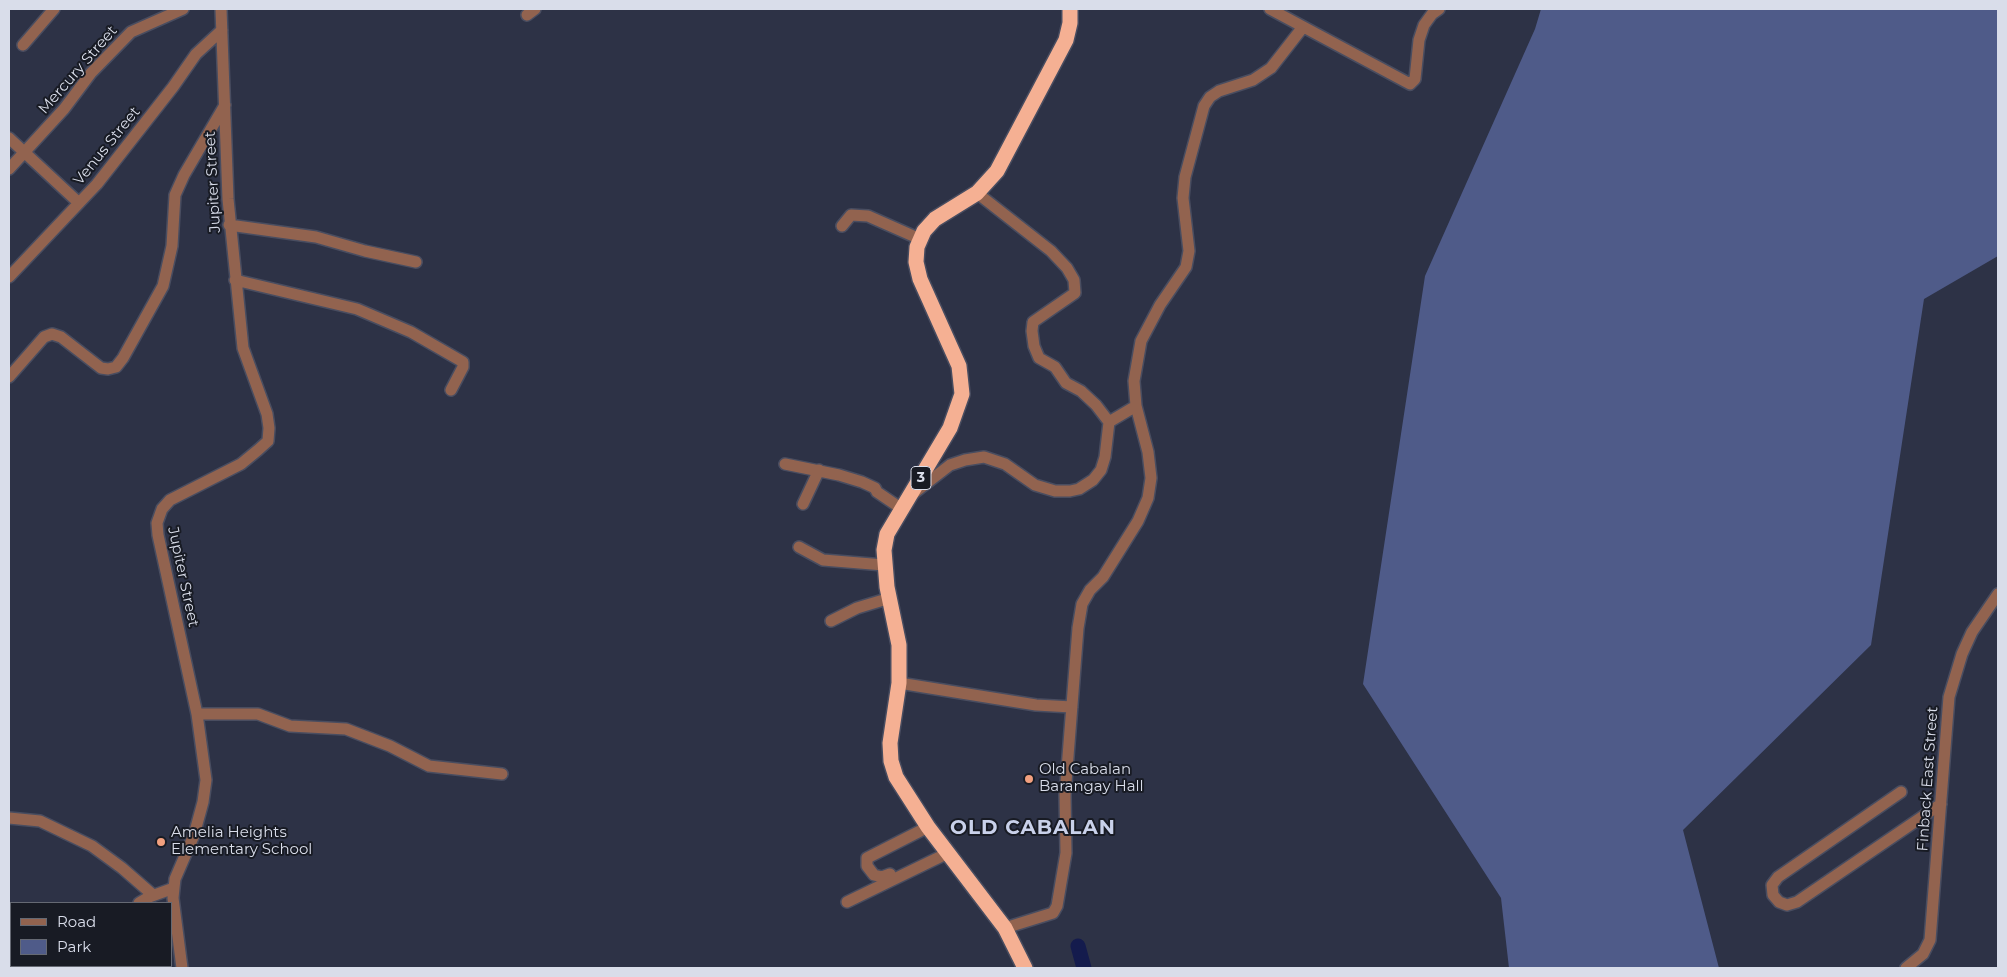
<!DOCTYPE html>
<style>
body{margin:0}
#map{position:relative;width:2007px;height:977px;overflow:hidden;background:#2d3246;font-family:Montserrat,sans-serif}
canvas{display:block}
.frame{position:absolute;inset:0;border:10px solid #d9ddea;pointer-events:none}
.legend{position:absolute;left:10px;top:902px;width:162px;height:65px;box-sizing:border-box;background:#181b24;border:1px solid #656973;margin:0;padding:6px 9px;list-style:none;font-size:15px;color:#d9ddea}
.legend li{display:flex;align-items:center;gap:10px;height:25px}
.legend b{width:25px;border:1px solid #656973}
</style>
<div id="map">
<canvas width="2007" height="977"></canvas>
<div class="frame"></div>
<ul class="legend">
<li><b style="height:6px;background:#92634f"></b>Road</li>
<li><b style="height:14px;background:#4f5b89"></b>Park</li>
</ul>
</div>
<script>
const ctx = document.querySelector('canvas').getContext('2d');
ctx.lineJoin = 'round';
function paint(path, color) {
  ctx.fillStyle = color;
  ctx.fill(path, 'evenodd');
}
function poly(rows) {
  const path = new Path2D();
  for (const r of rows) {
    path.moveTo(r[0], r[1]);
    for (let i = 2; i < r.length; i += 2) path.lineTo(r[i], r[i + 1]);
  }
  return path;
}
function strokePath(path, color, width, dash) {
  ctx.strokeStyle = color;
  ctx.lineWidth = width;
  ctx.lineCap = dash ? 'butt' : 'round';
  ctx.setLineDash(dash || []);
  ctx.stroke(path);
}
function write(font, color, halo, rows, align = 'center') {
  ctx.font = font + ' Montserrat,sans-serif';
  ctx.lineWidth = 4;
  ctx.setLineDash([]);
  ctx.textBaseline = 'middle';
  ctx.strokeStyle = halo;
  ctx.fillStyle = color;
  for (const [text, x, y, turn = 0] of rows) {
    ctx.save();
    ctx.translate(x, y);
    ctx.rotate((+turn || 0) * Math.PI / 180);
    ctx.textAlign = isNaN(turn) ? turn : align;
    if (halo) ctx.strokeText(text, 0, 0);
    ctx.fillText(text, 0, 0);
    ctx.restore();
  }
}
paint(poly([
 [1541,9,1998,9,1998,256,1924,299,1871,645,1683,830,1719,968,1509,968,1501,898,1363,684,1425,276,1535,29]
]), '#4f5b89');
strokePath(poly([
 [1078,946,1084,968]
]), '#141b4d', 15);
const minor = poly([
 [1270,9,1410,84,1415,79,1419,40,1424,25,1432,14,1439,9],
 [527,15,535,9],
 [23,45,54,9],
 [9,138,79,203],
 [9,169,64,109,91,73,131,32,183,9],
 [229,225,316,237,365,251,416,262],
 [842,226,851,215,868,216,920,239],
 [9,277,97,184,173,87,196,54,222,30],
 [235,280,357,309,411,332,463,362,463,367,451,390],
 [9,377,44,337,52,334,61,337,101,368,108,369,116,367,123,358,163,286,172,246,175,195,184,175,225,105],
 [1109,422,1136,406],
 [785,464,839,475,862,482,875,488,877,492,902,509],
 [914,493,950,465,965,460,984,457,1005,464,1035,485,1055,491,1070,491,1079,489,1093,480,1101,470,1105,457,1109,422,1096,405,1081,391,1066,383,1055,367,1039,358,1034,346,1032,331,1033,322,1075,293,1074,280,1067,268,1051,251,977,193],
 [803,504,819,470],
 [799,547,823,560,884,565],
 [831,621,857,608,890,598],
 [899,683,1036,705,1072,707],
 [197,714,258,714,290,726,346,729,390,746,429,766,502,774],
 [1901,792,1778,877,1772,885,1773,895,1779,902,1787,905,1797,902,1941,804],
 [9,818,40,821,92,846,122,868,153,895],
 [890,874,882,877,874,875,867,866,867,858,928,827],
 [847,902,948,853],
 [139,903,149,897,174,888],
 [1005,928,1053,913,1057,906,1066,853,1065,795,1078,628,1082,604,1090,590,1103,577,1138,521,1148,498,1151,478,1148,452,1136,406,1134,381,1141,341,1160,305,1186,267,1189,251,1183,198,1185,177,1204,106,1210,97,1219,91,1253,80,1271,68,1303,27],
 [9,960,11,960],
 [182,968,173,898,174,888,175,879,194,835,203,802,206,780,197,714,158,535,157,523,162,509,170,500,241,464,258,450,268,441,269,428,267,414,243,348,228,199,221,9],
 [1906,968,1923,954,1930,940,1949,697,1962,654,1972,632,1998,594]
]);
const highway = poly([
 [1025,968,1005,928,928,827,896,777,891,761,890,743,899,683,899,645,887,587,884,550,887,534,950,428,962,394,959,366,920,279,916,262,917,247,924,231,935,219,977,193,997,171,1066,40,1070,23,1070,9]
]);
strokePath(minor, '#494d60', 14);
strokePath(highway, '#494d60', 18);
strokePath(minor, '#92634f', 11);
strokePath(highway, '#f5b093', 15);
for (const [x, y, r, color] of [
 [1029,779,5,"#f2a07f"],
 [161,842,5,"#f2a07f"]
]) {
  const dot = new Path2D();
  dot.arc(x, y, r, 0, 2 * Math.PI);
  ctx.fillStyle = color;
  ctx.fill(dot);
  strokePath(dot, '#181b24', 2);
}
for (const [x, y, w] of [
 [921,478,20]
]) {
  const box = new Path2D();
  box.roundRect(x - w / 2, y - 11.5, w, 23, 4);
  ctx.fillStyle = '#181b24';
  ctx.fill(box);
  strokePath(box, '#d9ddea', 1);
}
write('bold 14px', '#d9ddea', null, [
 ["3",921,478]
]);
write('15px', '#d9ddea', '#181b24', [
 ["Mercury Street",78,70,-49],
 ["Venus Street",107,146,-51],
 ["Jupiter Street",213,182,-93],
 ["Jupiter Street",183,577,78],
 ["Finback East Street",1928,779,-86]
]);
write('15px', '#d9ddea', '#181b24', [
 ["Old Cabalan",1039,770],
 ["Barangay Hall",1039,787],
 ["Amelia Heights",171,833],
 ["Elementary School",171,850]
], 'left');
ctx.letterSpacing = '1px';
write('bold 20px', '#c9d1ea', '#181b24', [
 ["OLD CABALAN",1033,828]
]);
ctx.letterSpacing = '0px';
</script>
